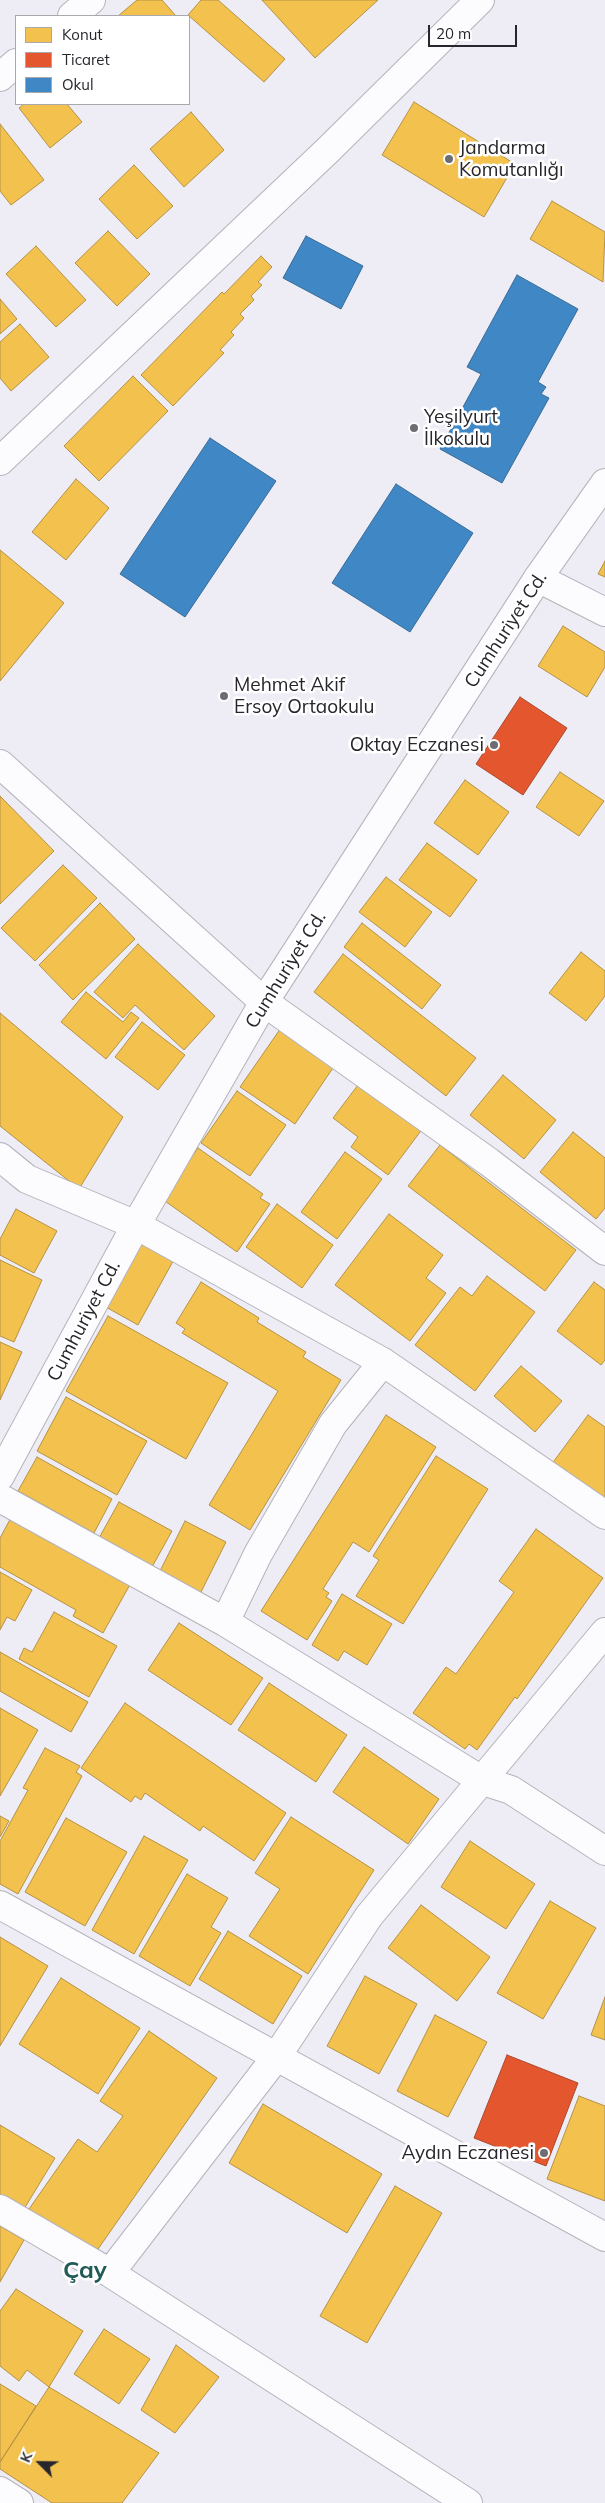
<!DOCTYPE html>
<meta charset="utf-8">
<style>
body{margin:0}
#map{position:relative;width:605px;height:2503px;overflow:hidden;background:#eeedf6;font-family:Mulish,sans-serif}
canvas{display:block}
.legend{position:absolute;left:15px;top:15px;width:175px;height:90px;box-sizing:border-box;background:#fff;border:1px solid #a9a8ab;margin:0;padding:6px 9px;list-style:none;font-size:15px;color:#27262c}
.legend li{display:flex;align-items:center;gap:10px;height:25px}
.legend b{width:25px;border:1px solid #a9a8ab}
.north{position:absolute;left:15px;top:2438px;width:50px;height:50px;-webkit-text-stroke:4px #fff;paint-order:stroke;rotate:293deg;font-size:14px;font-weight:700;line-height:20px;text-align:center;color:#27262c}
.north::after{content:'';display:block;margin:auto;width:18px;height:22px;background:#27262c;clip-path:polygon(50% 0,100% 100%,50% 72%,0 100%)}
.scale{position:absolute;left:428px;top:25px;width:89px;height:22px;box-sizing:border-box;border:2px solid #27262c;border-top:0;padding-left:6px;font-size:15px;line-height:18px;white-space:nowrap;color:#27262c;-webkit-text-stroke:4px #fff;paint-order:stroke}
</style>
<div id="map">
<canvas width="605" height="2503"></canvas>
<ul class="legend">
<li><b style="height:14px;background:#f2c14e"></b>Konut</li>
<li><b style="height:14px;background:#e4572e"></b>Ticaret</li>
<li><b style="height:14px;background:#3f88c5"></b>Okul</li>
</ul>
<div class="north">K</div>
<div class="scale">20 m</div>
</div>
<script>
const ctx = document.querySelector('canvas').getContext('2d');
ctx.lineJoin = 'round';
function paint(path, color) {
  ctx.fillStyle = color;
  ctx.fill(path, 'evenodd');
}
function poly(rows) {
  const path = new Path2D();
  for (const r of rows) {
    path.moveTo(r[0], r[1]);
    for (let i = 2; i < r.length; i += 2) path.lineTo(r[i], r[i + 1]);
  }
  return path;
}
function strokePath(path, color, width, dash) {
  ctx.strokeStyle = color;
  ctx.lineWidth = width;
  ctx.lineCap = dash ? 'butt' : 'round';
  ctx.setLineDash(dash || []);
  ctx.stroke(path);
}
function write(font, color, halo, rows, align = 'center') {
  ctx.font = font + ' Mulish,sans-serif';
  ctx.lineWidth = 5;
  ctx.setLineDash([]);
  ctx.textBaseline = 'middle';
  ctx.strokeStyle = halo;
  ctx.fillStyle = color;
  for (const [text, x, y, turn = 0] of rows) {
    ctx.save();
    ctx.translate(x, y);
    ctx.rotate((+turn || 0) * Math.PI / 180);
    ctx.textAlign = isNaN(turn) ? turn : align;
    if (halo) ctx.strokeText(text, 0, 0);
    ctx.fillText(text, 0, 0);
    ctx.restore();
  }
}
const homes = poly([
 [137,0,162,0,176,16,118,16,137,0],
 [201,0,218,0,285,59,264,82,188,15,201,0],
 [262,0,378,0,315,58,262,0],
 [414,102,515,164,484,217,382,155,414,102],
 [24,104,67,104,82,122,50,148,19,108,24,104],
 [191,112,224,150,184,187,150,149,191,112],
 [0,124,44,180,11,205,0,191,0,124],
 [134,165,173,206,137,239,99,199,134,165],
 [552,201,605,232,603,282,530,239,552,201],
 [108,231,150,274,117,306,75,263,108,231],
 [36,246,86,300,56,327,6,274,36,246],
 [261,256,272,267,258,282,262,285,251,296,254,300,240,314,244,318,231,332,234,335,220,350,224,353,173,406,141,375,222,292,224,294,261,256],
 [0,299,17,319,0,334,0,299],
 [20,324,49,357,11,391,0,378,0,342,20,324],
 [133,376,168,411,99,481,64,446,133,376],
 [76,479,109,508,66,560,32,532,76,479],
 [0,550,64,603,0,681,0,550],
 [605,561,605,577,598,574,605,561],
 [563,626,605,652,605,667,587,697,538,666,563,626],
 [560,772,604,801,579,836,536,807,560,772],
 [465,780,509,812,478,855,434,823,465,780],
 [0,796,54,851,0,904,0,796],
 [427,843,477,880,450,917,399,880,427,843],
 [63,865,97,898,35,961,1,928,63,865],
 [386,877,432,912,405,947,359,912,386,877],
 [100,903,135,939,73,1000,39,965,100,903],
 [362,923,441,985,422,1009,344,947,362,923],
 [138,944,215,1016,184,1050,135,1005,123,1018,94,992,138,944],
 [581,952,605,971,605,996,586,1021,549,993,581,952],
 [343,954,476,1058,446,1096,314,992,343,954],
 [86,992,123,1022,131,1012,139,1018,106,1059,61,1022,86,992],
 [0,1013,123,1117,79,1189,0,1126,0,1013],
 [142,1022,185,1055,158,1090,115,1057,142,1022],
 [283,1025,337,1062,295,1124,240,1087,283,1025],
 [503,1075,556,1120,524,1159,470,1115,503,1075],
 [361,1081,423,1128,388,1175,351,1147,358,1137,333,1118,361,1081],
 [237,1091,286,1125,250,1176,201,1143,237,1091],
 [573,1132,605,1158,605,1208,596,1219,540,1172,573,1132],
 [440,1145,576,1250,545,1291,408,1186,440,1145],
 [198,1148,263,1194,260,1198,270,1204,237,1252,162,1199,198,1148],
 [345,1152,382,1179,337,1239,301,1212,345,1152],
 [277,1204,333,1245,302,1288,246,1247,277,1204],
 [16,1209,57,1231,34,1273,0,1255,0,1239,16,1209],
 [389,1214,443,1255,426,1278,446,1293,410,1341,335,1285,389,1214],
 [143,1236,177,1254,138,1325,104,1306,143,1236],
 [0,1260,42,1280,14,1342,0,1336,0,1260],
 [487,1276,535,1312,475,1391,415,1345,460,1287,472,1296,487,1276],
 [201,1282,259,1318,257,1322,306,1352,303,1357,341,1380,250,1530,209,1505,278,1391,182,1333,185,1329,176,1323,201,1282],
 [594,1282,605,1290,605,1360,601,1365,557,1331,594,1282],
 [108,1316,228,1383,186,1459,66,1391,108,1316],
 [0,1342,22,1352,0,1400,0,1342],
 [521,1366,562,1401,535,1432,494,1396,521,1366],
 [66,1397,147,1441,117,1495,37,1451,66,1397],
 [386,1415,436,1447,369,1552,353,1542,323,1589,329,1593,326,1597,332,1601,307,1640,261,1611,386,1415],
 [588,1415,605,1427,605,1506,551,1465,588,1415],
 [436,1456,488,1489,403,1624,356,1596,379,1560,373,1556,436,1456],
 [37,1457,112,1499,94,1533,18,1491,37,1457],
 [119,1502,172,1531,152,1567,99,1538,119,1502],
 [13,1514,132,1581,103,1633,73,1616,76,1610,0,1567,0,1538,13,1514],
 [185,1521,226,1542,200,1594,159,1573,185,1521],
 [536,1529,603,1578,517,1699,515,1697,477,1750,469,1744,465,1749,413,1713,446,1667,456,1674,514,1592,499,1581,536,1529],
 [0,1572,32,1590,15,1621,7,1617,0,1630,0,1572],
 [342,1594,392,1624,367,1665,344,1651,338,1661,312,1645,342,1594],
 [54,1612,117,1646,89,1697,19,1659,24,1648,32,1652,54,1612],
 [179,1623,263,1678,231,1725,148,1670,179,1623],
 [0,1652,88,1702,71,1732,0,1691,0,1652],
 [269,1683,347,1735,316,1782,238,1730,269,1683],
 [125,1703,286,1813,254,1861,203,1826,200,1831,145,1793,141,1800,135,1796,131,1802,81,1768,125,1703],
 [0,1708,38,1730,0,1796,0,1708],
 [364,1747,439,1799,408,1844,333,1792,364,1747],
 [45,1748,80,1766,76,1772,82,1776,18,1894,0,1884,0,1841,28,1790,23,1788,45,1748],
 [0,1816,9,1821,0,1837,0,1816],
 [291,1817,374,1870,308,1974,249,1936,280,1889,255,1873,291,1817],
 [66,1818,127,1852,85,1926,25,1892,66,1818],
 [144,1836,188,1860,134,1954,92,1930,144,1836],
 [470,1841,535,1884,506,1929,441,1887,470,1841],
 [187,1874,228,1898,211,1927,221,1933,190,1986,139,1956,187,1874],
 [550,1901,596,1928,543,2019,497,1993,550,1901],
 [421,1905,490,1957,457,2001,388,1948,421,1905],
 [228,1931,302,1976,273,2024,199,1979,228,1931],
 [0,1937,48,1966,0,2046,0,1937],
 [365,1976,417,2004,379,2074,327,2046,365,1976],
 [61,1978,140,2028,98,2094,19,2044,61,1978],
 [605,1997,605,2040,591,2035,605,1997],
 [435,2015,487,2042,448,2117,397,2091,435,2015],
 [149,2031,217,2078,96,2252,29,2209,78,2139,97,2152,123,2116,100,2101,149,2031],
 [579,2096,605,2106,605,2201,547,2179,579,2096],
 [263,2104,382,2174,347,2233,229,2163,263,2104],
 [0,2125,55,2158,24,2209,0,2195,0,2125],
 [395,2186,442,2213,367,2343,320,2316,395,2186],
 [0,2226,24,2240,0,2282,0,2226],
 [16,2289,83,2331,49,2387,27,2370,19,2381,0,2366,0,2311,16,2289],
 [104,2329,150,2359,119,2404,74,2374,104,2329],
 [176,2345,219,2377,175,2433,141,2410,176,2345],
 [0,2384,36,2406,0,2462,0,2384],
 [49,2387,159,2453,122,2503,52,2503,0,2469,0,2462,49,2387]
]);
paint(homes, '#f2c14e');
strokePath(homes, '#b59244', 1);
const shops = poly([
 [520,697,567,728,523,795,476,764,520,697],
 [507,2055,578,2083,546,2166,474,2138,507,2055]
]);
paint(shops, '#e4572e');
strokePath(shops, '#ab482d', 1);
const schools = poly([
 [306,236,363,266,341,309,283,278,306,236],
 [517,275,578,309,538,382,546,387,541,394,549,398,502,483,440,449,481,374,467,367,517,275],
 [210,438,276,481,185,617,120,574,210,438],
 [396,484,473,533,410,632,332,583,396,484]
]);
paint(schools, '#3f88c5');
strokePath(schools, '#386b97', 1);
const street = poly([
 [72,16,91,0],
 [0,77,16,63],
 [0,461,327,151,480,0],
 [538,578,605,612],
 [0,764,264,1002,489,1162,605,1251],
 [0,1157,27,1179,136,1225,383,1362,605,1515],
 [0,1498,225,1622,483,1781,511,1790,605,1851],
 [225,1622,258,1554,333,1424,383,1362],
 [0,1905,605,2237],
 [0,2209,110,2273,468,2503],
 [110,2273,277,2056,369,1916,605,1632],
 [0,2491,19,2503]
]);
const secondary = poly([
 [0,1476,136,1225,264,1002,538,578,605,483]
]);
strokePath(street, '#b4b3bb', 30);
strokePath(secondary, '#b4b3bb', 30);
strokePath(street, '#fcfcfe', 28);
strokePath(secondary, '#fcfcfe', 28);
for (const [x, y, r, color] of [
 [449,159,5,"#6d6c73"],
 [414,428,5,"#6d6c73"],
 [224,696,5,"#6d6c73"],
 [494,745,5,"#6d6c73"],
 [544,2153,5,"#6d6c73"]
]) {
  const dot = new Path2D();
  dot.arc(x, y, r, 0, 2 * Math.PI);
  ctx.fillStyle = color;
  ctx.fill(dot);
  strokePath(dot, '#fff', 2);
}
write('19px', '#27262c', '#fff', [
 ["Jandarma",459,148],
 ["Komutanlığı",459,170],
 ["Yeşilyurt",424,417],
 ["İlkokulu",424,439],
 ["Mehmet Akif",234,685],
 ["Ersoy Ortaokulu",234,707],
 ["Oktay Eczanesi",484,745,"right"],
 ["Aydın Eczanesi",534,2153,"right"]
], 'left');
write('19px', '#27262c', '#fff', [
 ["Cumhuriyet Cd.",506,630,-57],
 ["Cumhuriyet Cd.",286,970,-58],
 ["Cumhuriyet Cd.",84,1321,-62]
]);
write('bold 24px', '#215b57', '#fff', [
 ["Çay",85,2271]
]);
</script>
